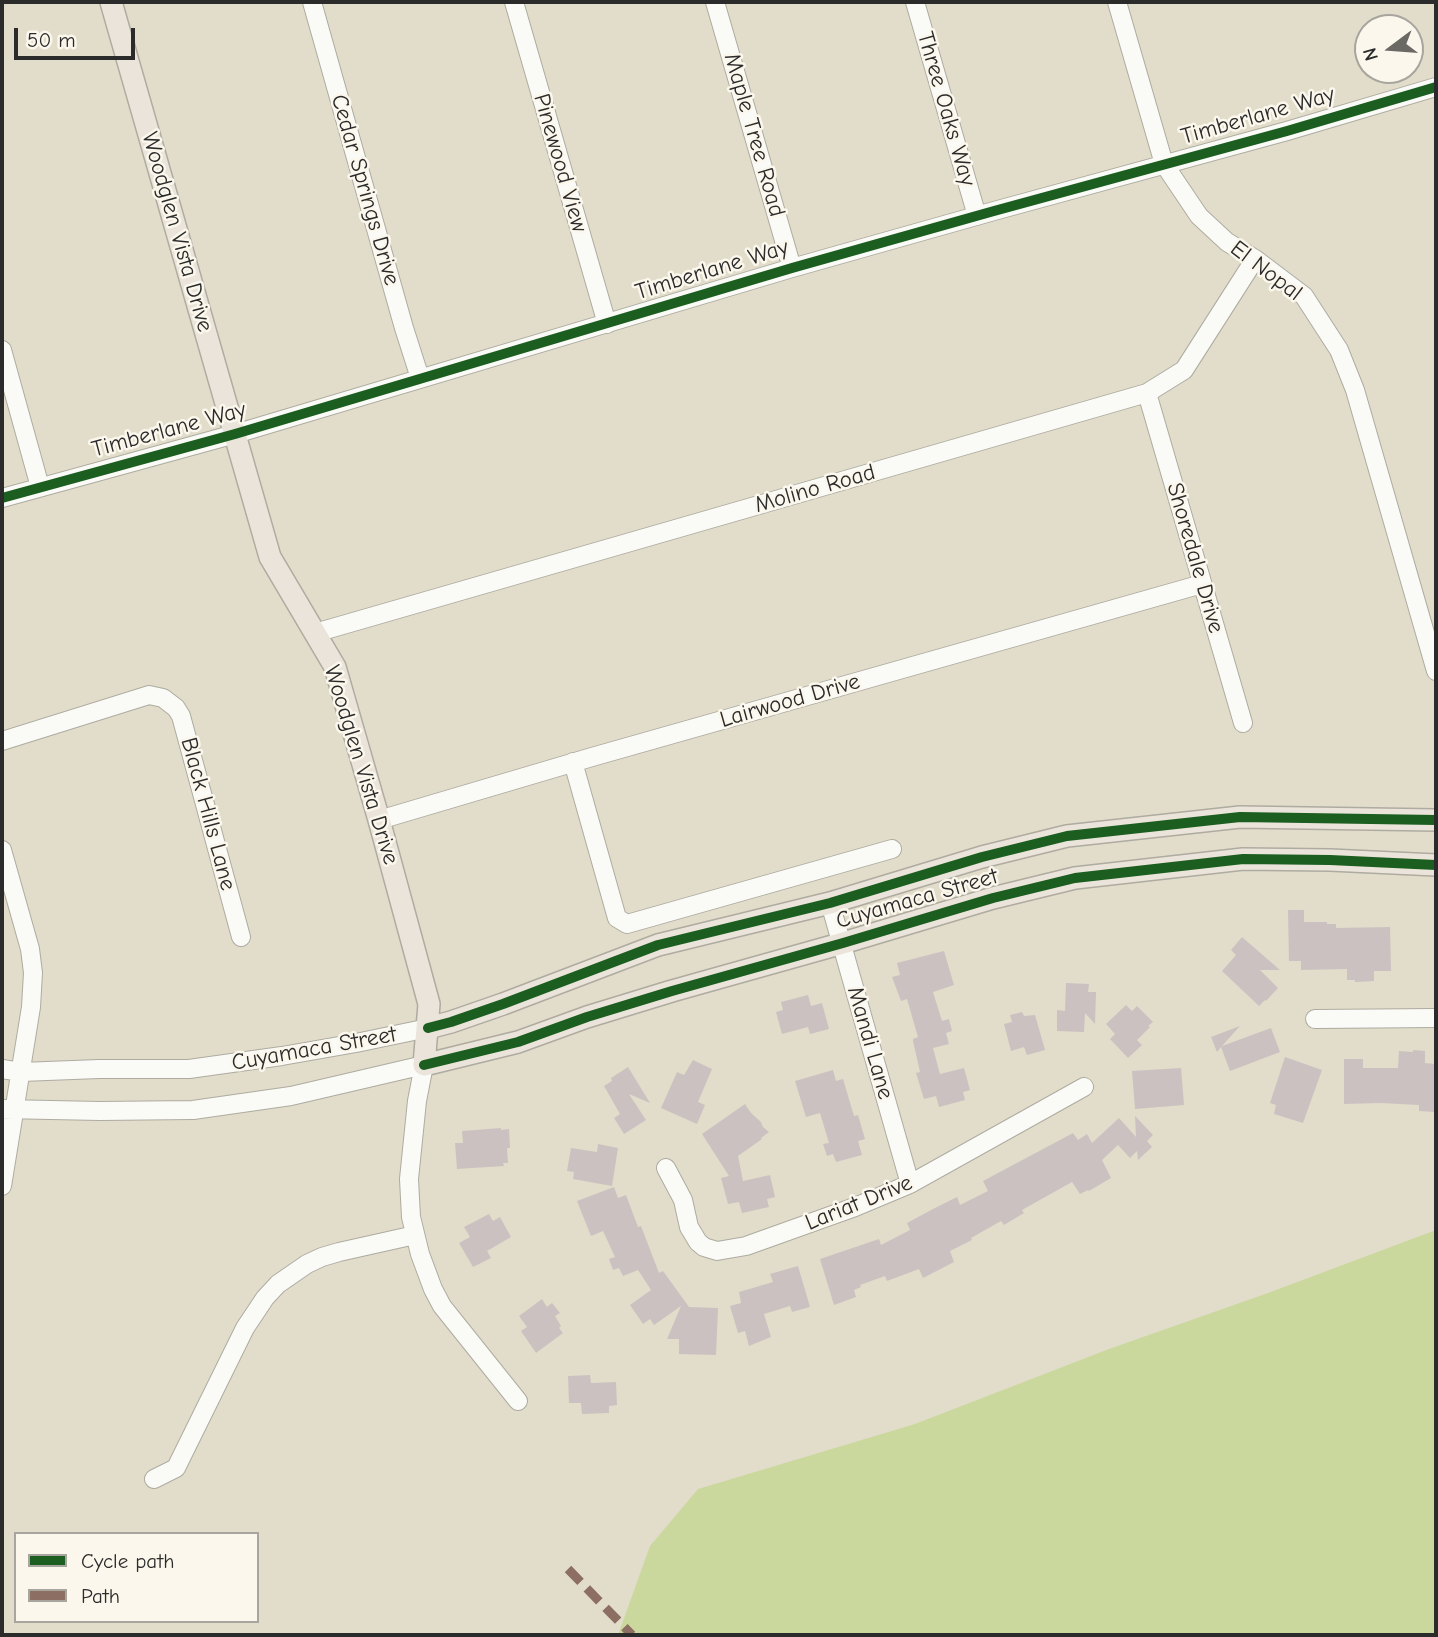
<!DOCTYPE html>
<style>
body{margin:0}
#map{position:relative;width:1438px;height:1637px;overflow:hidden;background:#e1ddca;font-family:"Comic Neue",sans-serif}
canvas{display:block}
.frame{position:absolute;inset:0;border:4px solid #2b2b2b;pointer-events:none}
.legend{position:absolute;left:14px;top:1532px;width:245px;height:91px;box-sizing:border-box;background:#fbf7ec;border:2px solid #a8a59f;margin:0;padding:9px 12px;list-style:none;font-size:21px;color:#2b2b2b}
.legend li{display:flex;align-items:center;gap:14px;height:35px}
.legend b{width:35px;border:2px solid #a8a59f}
.north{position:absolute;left:1354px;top:14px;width:70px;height:70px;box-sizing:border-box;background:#fbf7ec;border:2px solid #a8a59f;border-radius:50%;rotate:254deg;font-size:19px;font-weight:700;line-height:28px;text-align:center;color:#2b2b2b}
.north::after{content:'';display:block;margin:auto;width:24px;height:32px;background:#6b6963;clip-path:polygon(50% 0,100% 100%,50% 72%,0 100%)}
.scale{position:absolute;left:14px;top:28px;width:121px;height:32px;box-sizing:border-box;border:4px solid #2b2b2b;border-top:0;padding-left:9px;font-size:21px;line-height:24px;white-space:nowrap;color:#2b2b2b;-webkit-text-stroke:5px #fbf7ec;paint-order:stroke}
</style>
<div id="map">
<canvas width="1438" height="1637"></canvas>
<div class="frame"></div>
<ul class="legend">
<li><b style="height:9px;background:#1b5e20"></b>Cycle path</li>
<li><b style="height:9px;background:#8d6e63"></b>Path</li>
</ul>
<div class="north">N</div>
<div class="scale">50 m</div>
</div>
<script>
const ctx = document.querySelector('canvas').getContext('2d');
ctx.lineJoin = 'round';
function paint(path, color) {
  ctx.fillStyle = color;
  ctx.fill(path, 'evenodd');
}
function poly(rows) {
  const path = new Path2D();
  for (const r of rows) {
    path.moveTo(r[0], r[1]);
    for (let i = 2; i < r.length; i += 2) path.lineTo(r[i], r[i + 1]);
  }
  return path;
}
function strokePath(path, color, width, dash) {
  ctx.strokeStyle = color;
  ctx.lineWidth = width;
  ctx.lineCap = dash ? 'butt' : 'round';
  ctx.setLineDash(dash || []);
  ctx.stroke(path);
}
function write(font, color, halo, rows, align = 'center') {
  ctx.font = font + ' "Comic Neue",sans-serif';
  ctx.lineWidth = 5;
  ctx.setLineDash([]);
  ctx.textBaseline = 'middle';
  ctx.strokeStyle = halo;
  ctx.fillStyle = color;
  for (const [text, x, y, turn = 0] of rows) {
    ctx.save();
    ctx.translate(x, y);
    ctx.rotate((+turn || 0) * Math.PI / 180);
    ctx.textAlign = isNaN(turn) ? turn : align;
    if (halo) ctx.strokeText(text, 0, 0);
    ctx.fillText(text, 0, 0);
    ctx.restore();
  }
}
paint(poly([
 [1436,1230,1436,1635,618,1635,650,1546,698,1489,915,1424,1109,1349,1268,1293]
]), '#cbd89d');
paint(poly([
 [1288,910,1304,910,1304,922,1327,922,1327,924,1336,924,1336,928,1390,927,1391,971,1374,971,1374,981,1355,982,1355,980,1347,980,1347,969,1301,970,1301,961,1289,961],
 [1242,937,1280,970,1260,970,1278,988,1266,1001,1265,1000,1259,1006,1222,971,1236,955,1231,950],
 [944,951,954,985,933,992,942,1021,949,1019,952,1031,946,1033,949,1044,933,1048,940,1074,964,1068,970,1090,963,1092,965,1100,939,1107,936,1096,924,1099,916,1073,920,1072,913,1041,913,1039,918,1037,907,999,901,1001,892,977,900,975,897,963],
 [1066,983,1089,984,1088,992,1096,992,1095,1024,1085,1013,1084,1032,1057,1031,1057,1010,1065,1011],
 [808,995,811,1006,822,1003,829,1029,810,1034,808,1027,782,1034,776,1012,783,1010,781,1002],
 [1126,1005,1132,1011,1137,1006,1153,1022,1148,1026,1150,1027,1137,1040,1142,1045,1128,1058,1110,1039,1115,1034,1106,1024],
 [1022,1012,1024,1016,1035,1015,1045,1050,1027,1055,1024,1047,1011,1051,1004,1024,1012,1022,1010,1015],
 [1240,1026,1222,1046,1271,1028,1280,1052,1230,1071,1221,1047,1217,1052,1211,1037],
 [1413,1050,1425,1051,1425,1063,1435,1064,1435,1112,1419,1111,1419,1105,1380,1103,1344,1104,1344,1059,1363,1059,1363,1068,1398,1068,1399,1051,1413,1052],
 [1285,1057,1322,1070,1303,1123,1274,1114,1276,1105,1270,1103],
 [693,1060,712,1069,698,1102,705,1105,697,1124,661,1108,677,1072,684,1075],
 [628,1067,650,1103,629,1094,646,1120,624,1134,614,1118,620,1114,604,1086,612,1081,611,1078],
 [1181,1068,1184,1105,1135,1109,1132,1071],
 [833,1070,836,1081,843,1079,854,1116,858,1115,865,1139,858,1141,862,1155,836,1162,833,1154,827,1156,823,1144,829,1143,820,1113,806,1117,795,1081],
 [745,1104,751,1113,761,1122,763,1127,769,1132,761,1138,762,1139,738,1156,743,1181,770,1175,775,1197,767,1199,769,1207,742,1213,739,1202,728,1204,721,1178,729,1176,702,1134],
 [1135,1116,1153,1135,1147,1141,1152,1147,1138,1160,1137,1151,1130,1158,1118,1145,1102,1160,1111,1178,1089,1191,1088,1190,1080,1194,1072,1182,1022,1210,1024,1213,1004,1225,1001,1221,971,1238,972,1240,950,1251,954,1262,923,1278,919,1269,887,1281,885,1276,860,1285,861,1287,854,1290,856,1297,834,1305,820,1259,879,1239,881,1245,910,1230,907,1223,933,1209,957,1197,960,1205,988,1191,983,1181,1073,1133,1078,1140,1087,1134,1092,1143,1119,1118,1136,1137],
 [501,1128,501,1130,509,1129,510,1148,507,1148,508,1163,503,1163,504,1166,457,1169,455,1143,463,1143,462,1131],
 [598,1144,618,1148,612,1186,573,1179,574,1172,567,1171,571,1148,597,1152],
 [614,1187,618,1198,626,1195,638,1227,641,1226,659,1273,663,1271,689,1307,718,1308,716,1355,679,1354,679,1339,667,1339,681,1306,654,1325,650,1319,643,1324,630,1305,651,1290,638,1270,623,1276,619,1268,613,1270,609,1259,615,1257,603,1231,591,1236,577,1201],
 [489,1214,493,1221,500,1217,511,1237,487,1251,491,1258,473,1267,459,1243,470,1237,464,1227],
 [798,1266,810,1307,792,1312,790,1306,764,1314,771,1337,749,1346,745,1331,738,1333,730,1306,741,1303,739,1292,773,1282,770,1274],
 [542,1299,547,1307,552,1303,560,1313,555,1316,561,1326,559,1328,563,1333,536,1353,521,1331,527,1327,519,1316],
 [590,1375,591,1383,616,1382,617,1405,609,1406,609,1413,582,1414,581,1403,569,1403,568,1376]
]), '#ccc1c1');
const minor = poly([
 [312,2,404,328,420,378],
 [514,2,607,324],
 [715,2,792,268],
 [915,2,977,216],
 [1117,2,1164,164,1199,216,1227,242,1255,259,1304,296,1339,350,1355,390,1436,671],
 [2,350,40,487],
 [1147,393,1243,723],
 [2,498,235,434,792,268,994,211,1287,131,1436,87],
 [315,633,1147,393,1184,370,1255,259],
 [2,741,149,695,163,698,176,708,181,716,241,937],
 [573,762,617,918,627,924,892,849],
 [379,820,592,757,1202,584],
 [2,850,30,949,33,973,31,1007,2,1186],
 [830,903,910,1184],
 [1315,1019,1436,1018],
 [2,1069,21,1072,99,1069,189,1069,282,1056,356,1043,428,1028],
 [2,1109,100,1111,193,1110,291,1096,424,1065,417,1101,409,1179,411,1217,420,1254,433,1289,442,1306,518,1401],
 [666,1168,683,1200,689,1227,698,1242,704,1247,717,1251,746,1246,855,1207,910,1184,1084,1087],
 [154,1479,176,1468,245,1328,265,1298,278,1284,307,1264,322,1257,339,1252,415,1235]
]);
const major = poly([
 [111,2,270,557,335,667,379,820,429,1004,424,1065,518,1042,587,1017,672,991,843,943,993,898,1075,878,1243,859,1330,860,1436,865],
 [428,1028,451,1022,503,1004,658,945,830,903,982,857,1067,836,1240,817,1436,820]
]);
strokePath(minor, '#aeaba0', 20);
strokePath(major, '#aeaba0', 24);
strokePath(minor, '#fafaf7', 18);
strokePath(major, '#ebe4da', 21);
strokePath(poly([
 [568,1569,632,1635]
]), '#8d6e63', 9, [18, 9]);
strokePath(poly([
 [2,498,235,434,792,268,994,211,1287,131,1436,87],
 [428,1028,451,1022,503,1004,658,945,830,903,982,857,1067,836,1240,817,1436,820],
 [424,1065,518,1042,587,1017,672,991,843,943,993,898,1075,878,1243,859,1330,860,1436,865]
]), '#1b5e20', 10);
write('23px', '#2b2b2b', '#fbf7ec', [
 ["Three Oaks Way",946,109,74],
 ["Timberlane Way",1258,116,-16],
 ["Maple Tree Road",754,135,74],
 ["Pinewood View",560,163,74],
 ["Cedar Springs Drive",365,190,74],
 ["Woodglen Vista Drive",177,232,74],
 ["Timberlane Way",712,270,-17],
 ["El Nopal",1266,271,37],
 ["Timberlane Way",169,430,-15],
 ["Molino Road",815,489,-16],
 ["Shoredale Drive",1195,558,74],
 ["Lairwood Drive",790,701,-16],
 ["Woodglen Vista Drive",361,765,73],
 ["Black Hills Lane",208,814,75],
 ["Cuyamaca Street",917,899,-16],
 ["Mandi Lane",870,1043,74],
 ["Cuyamaca Street",314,1049,-10],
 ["Lariat Drive",859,1203,-22]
]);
</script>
